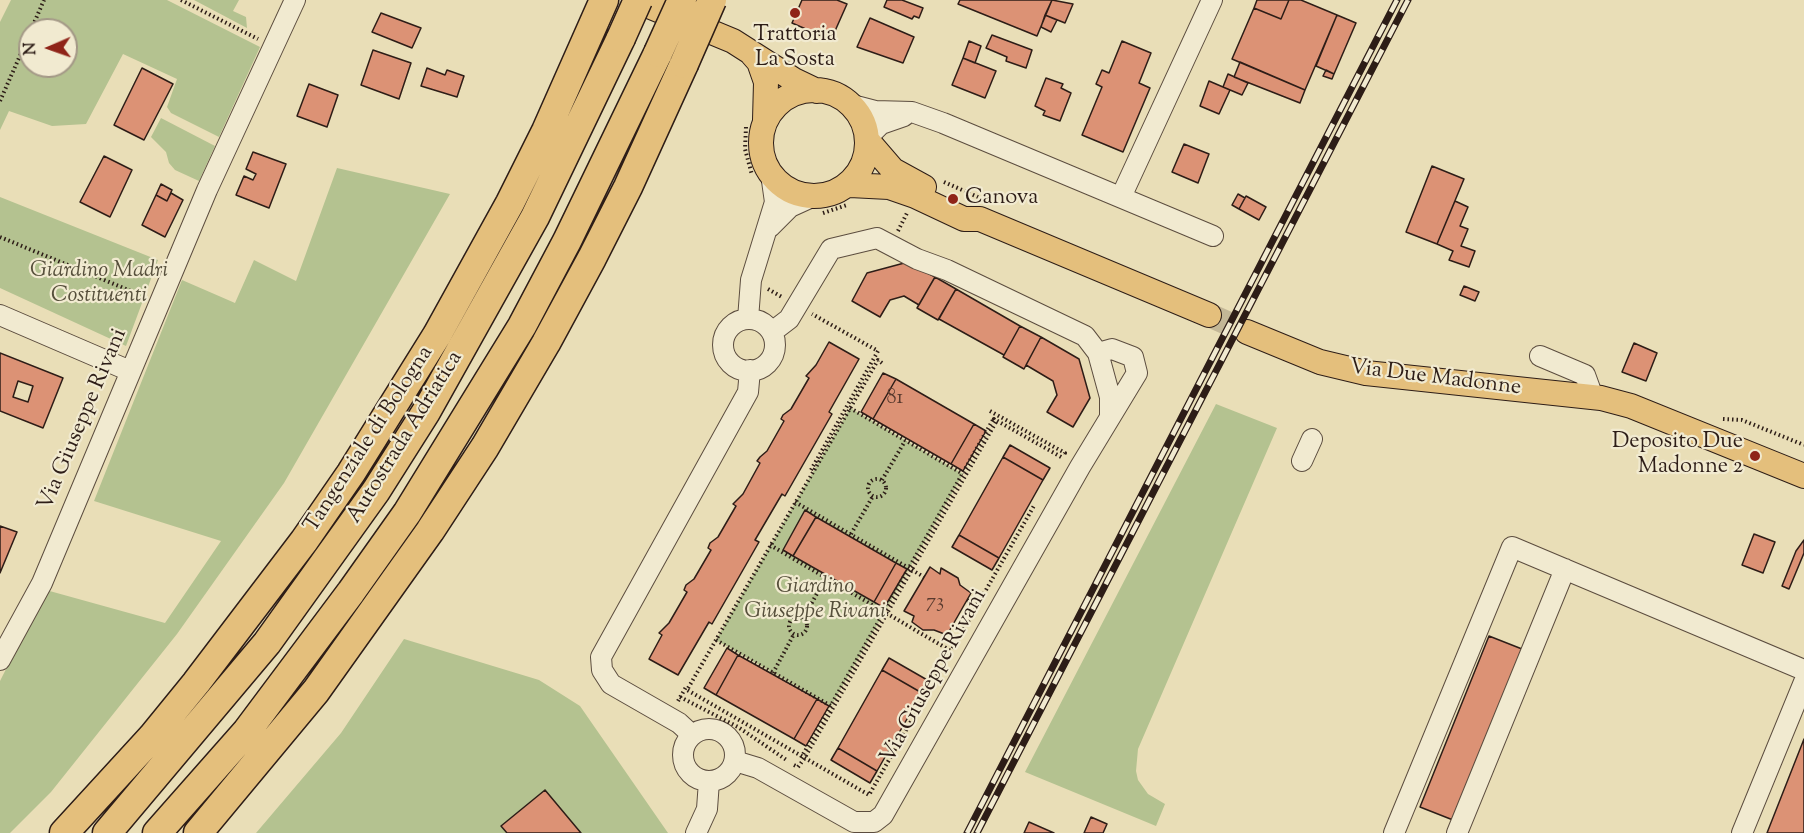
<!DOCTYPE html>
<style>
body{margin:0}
#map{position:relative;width:1804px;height:833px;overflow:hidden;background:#e9deb7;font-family:"Sorts Mill Goudy",serif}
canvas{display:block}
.north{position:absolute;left:18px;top:18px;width:60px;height:60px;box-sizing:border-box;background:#f1ead0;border:2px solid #a39886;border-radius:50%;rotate:268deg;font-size:16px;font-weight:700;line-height:24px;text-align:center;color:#2d1d17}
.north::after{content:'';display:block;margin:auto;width:21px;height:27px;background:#8f2418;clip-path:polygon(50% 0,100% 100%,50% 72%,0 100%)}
</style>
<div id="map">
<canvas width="1804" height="833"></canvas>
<div class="north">N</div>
</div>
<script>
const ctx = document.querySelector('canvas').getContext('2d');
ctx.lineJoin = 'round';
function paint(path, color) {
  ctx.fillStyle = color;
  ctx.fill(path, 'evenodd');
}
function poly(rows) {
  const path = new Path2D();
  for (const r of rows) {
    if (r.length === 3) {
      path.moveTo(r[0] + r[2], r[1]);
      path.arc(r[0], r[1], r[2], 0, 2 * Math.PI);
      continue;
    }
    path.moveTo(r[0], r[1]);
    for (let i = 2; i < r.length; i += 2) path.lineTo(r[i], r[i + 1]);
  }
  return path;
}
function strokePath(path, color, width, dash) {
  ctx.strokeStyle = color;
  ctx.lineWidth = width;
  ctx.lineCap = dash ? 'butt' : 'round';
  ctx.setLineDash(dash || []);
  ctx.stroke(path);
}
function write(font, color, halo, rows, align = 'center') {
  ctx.font = font + ' "Sorts Mill Goudy",serif';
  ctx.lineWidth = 4.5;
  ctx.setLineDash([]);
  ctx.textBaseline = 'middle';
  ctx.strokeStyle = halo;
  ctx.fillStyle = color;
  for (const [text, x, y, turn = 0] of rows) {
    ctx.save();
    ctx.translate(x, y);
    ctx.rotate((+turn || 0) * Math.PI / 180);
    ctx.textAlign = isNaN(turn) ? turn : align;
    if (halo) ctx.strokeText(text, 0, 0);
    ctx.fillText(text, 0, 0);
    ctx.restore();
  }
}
paint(poly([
 [11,0,167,0,260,47,219,137,171,113,167,107,177,79,123,54,86,124,52,126,9,111,0,130,0,22],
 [30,30,66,30,66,66,30,66],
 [194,0,239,0,233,11,246,17,247,28],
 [161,118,215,146,199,181,175,170,169,163,166,152,151,137],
 [337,168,450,194,284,483,177,634,51,792,10,833,0,833,0,681,46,590,165,623,221,541,94,501,182,280,235,303,254,260,296,281],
 [0,197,158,260,126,346,0,288],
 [1216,404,1277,428,1138,749,1136,771,1138,780,1148,794,1165,804,1156,826,1025,772],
 [850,408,963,474,831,706,716,640],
 [404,639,539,680,580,706,668,833,256,833,341,733]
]), '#b4c290');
const building = poly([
 [802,0,837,0,847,4,831,40,792,23,802,0],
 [887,0,902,0,923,8,919,18,914,16,912,19,884,7,887,0],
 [960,0,1052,0,1037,36,958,4,960,0],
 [1052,0,1073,4,1065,23,1045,15,1052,0],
 [1257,0,1289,0,1281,19,1254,8,1257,0],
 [1289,0,1301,0,1337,15,1305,90,1232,59,1254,8,1281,19,1289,0],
 [381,13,421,28,412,48,372,32,381,13],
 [1045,15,1057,20,1051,32,1041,27,1045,15],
 [1337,15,1356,23,1334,74,1316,66,1337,15],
 [870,18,914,37,903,63,857,47,870,18],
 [992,35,1032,50,1026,68,1006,61,1007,57,986,48,992,35],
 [969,41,981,46,975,63,963,58,969,41],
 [1122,41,1151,53,1139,83,1150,88,1123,152,1082,135,1102,87,1096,84,1102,70,1109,73,1122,41],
 [373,50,411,63,399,99,361,85,373,50],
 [963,58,996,71,985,98,952,85,963,58],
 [1240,62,1305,90,1300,103,1234,77,1240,62],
 [142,68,173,84,144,140,114,125,142,68],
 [427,68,445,75,447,70,464,76,457,97,421,86,427,68],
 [1326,70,1334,74,1332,79,1323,76,1326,70],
 [1228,74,1248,83,1242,95,1223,87,1228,74],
 [1046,78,1063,84,1061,88,1071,93,1060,121,1043,115,1045,111,1035,106,1046,78],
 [1209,81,1230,90,1219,114,1200,106,1209,81],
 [309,84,338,95,327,127,297,116,309,84],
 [1184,144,1209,154,1198,183,1172,172,1184,144],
 [253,152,286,164,269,208,236,195,244,176,253,180,256,174,246,169,253,152],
 [104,156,132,170,110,217,80,202,104,156],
 [1432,166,1464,179,1437,244,1406,232,1432,166],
 [161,184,172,190,167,201,156,195,161,184],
 [171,193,183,200,165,237,142,225,156,195,167,201,171,193],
 [1238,194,1245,198,1239,209,1232,205,1238,194],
 [1246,196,1266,207,1259,220,1239,209,1246,196],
 [1455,201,1468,207,1460,226,1468,229,1461,246,1475,251,1469,267,1449,260,1453,251,1437,244,1455,201],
 [908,262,935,277,919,305,904,296,890,300,880,317,852,301,867,273,908,262],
 [935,277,956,289,938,320,917,308,935,277],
 [1464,286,1479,292,1475,301,1460,295,1464,286],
 [956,289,1020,326,1004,355,939,319,956,289],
 [1020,326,1041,337,1024,369,1003,357,1020,326],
 [1041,337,1079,359,1090,398,1073,427,1047,412,1057,395,1053,381,1026,365,1041,337],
 [829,342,859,359,829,412,832,414,785,496,782,494,755,540,759,542,712,624,709,622,678,675,649,659,662,635,659,633,669,623,687,592,684,590,686,585,694,579,711,550,708,548,710,543,718,537,736,506,733,504,743,494,760,463,757,461,760,457,767,451,784,421,781,419,783,415,791,409,809,378,806,376,816,365,829,342],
 [1634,343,1657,353,1646,381,1622,372,1634,343],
 [0,353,63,378,43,428,0,411,0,353],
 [18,381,33,386,28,402,13,397,18,381],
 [883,373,896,379,873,419,861,412,883,373],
 [896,379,974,424,951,464,873,419,896,379],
 [974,424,986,431,963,471,951,464,974,424],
 [1010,445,1050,468,1043,480,1003,457,1010,445],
 [1003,457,1043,480,999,558,959,535,1003,457],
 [805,510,816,517,793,556,783,550,805,510],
 [816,517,896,563,874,602,793,556,816,517],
 [0,526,17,532,0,573,0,526],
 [1754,534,1775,542,1763,573,1742,565,1754,534],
 [959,535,999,558,992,570,952,547,959,535],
 [1804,540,1804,553,1789,589,1782,586,1796,551,1804,540],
 [896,563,907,569,884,608,874,602,896,563],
 [930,567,940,574,941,568,958,578,960,585,971,593,947,635,934,630,923,630,912,622,914,616,904,611,930,567],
 [1489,636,1522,649,1453,820,1420,807,1489,636],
 [727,648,738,655,716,695,704,688,727,648],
 [738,655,817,699,794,739,716,695,738,655],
 [889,658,929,681,922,693,882,670,889,658],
 [882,670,922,693,877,771,838,748,882,670],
 [817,699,829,706,806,746,794,739,817,699],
 [1804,739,1804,833,1767,833,1804,739],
 [838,748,877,771,870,783,831,760,838,748],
 [545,790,581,833,507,833,501,826,545,790],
 [1091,817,1107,824,1103,833,1084,833,1091,817],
 [1029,822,1054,833,1024,833,1029,822]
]);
paint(building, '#dc9275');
strokePath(building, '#2d1d17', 1.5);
strokePath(poly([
 [1209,315,1247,332]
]), '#c3b797', 24, [24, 12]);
const minor = poly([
 [852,105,875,111,912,112,943,123,1213,236],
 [867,138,881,124,904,116],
 [1121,197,1212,0],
 [770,227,790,207,812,197],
 [0,315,130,371],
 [748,319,751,280,775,202,771,174],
 [749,345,26],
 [772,332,789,319,831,249,877,238,917,259,947,270,1085,336,1098,353,1110,397,1110,416],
 [1540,356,1585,375,1593,397],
 [1302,461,1312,439],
 [0,660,42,583,207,190,295,0],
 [709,755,26],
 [692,735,679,723,611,684,602,670,601,657,748,392,750,370],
 [735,761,758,768,854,822,874,822,883,815,1080,467,1137,373,1133,357,1112,349,1098,353],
 [696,833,707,809,709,781],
 [1394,833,1512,547,1804,670],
 [1457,833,1565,569],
 [1742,833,1804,682]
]);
const major = poly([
 [634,0,733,41,794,80,817,91],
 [752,54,759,62,766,82,765,120],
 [814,143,53],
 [868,141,893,170,924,187],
 [850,185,889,187,915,196,964,219,980,219,1209,315],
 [1247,332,1320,362,1366,373,1601,398,1631,406,1804,476]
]);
const highway = poly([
 [64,833,152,737,196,683,304,541,351,473,437,335,510,203,546,131,604,0],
 [107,833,267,643,376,491,426,412,535,217,621,38],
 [157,833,247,731,351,592,407,513,522,326,567,241,658,53],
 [198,833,316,691,430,531,485,447,546,343,592,258,628,187,684,64]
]);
strokePath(minor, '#5c4d3f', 22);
strokePath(major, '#2d1d17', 26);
strokePath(highway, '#2d1d17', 31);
strokePath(poly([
 [181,0,258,39],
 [31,30,44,0],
 [0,101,30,33],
 [746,127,745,149,752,175],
 [944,182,978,197],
 [823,213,847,205],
 [898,231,907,213],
 [0,237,143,296],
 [768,289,782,297],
 [882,363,878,360,687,690,869,795,1035,504],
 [850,408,963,474],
 [990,411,1065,453,1063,456],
 [1723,419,1742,420,1804,445],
 [811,470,878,351,812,314],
 [877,488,9],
 [882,480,905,441],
 [795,502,924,577],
 [851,534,873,496],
 [770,545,951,651],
 [967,600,977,605],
 [798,626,9],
 [803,619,826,577],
 [716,640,831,706],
 [773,673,794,634],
 [680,697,738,727,788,761],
 [678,701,686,687],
 [801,758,994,418],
 [794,765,798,767,804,759,833,708,996,422,994,419,1063,458]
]), '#2d1d17', 4, [1.5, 3]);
strokePath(minor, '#f1ead0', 20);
strokePath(major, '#e4bf7c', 24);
strokePath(highway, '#e4bf7c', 28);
const rail = poly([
 [967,833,1397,0],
 [977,833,1408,0]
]);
strokePath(rail, '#2d1d17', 7);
strokePath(rail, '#f1ead0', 4.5, [14]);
const highwayBridge = poly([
 [621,38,638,0],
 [658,53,682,0],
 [684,64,712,0]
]);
strokePath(highwayBridge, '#2d1d17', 31, []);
strokePath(highwayBridge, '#e4bf7c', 28);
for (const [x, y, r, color] of [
 [795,13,6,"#8f2418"],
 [953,199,6,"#8f2418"],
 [1755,456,6,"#8f2418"]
]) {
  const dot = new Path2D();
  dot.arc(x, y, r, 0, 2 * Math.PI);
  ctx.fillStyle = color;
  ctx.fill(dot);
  strokePath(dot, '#f1ead0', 2);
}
write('20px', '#593a2e', null, [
 ["81",895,400],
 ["73",935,604]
]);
write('22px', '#2d1d17', '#f1ead0', [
 ["Trattoria",795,36],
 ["La Sosta",795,61],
 ["Canova",965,199,"left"],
 ["Deposito Due",1743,443,"right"],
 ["Madonne 2",1743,468,"right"]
]);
write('italic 22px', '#564f3b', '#f1ead0', [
 ["Giardino Madri",99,272],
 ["Costituenti",99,297],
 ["Giardino",815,588],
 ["Giuseppe Rivani",815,613]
]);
write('22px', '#2d1d17', '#f1ead0', [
 ["Via Due Madonne",1435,379,7],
 ["Via Giuseppe Rivani",84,420,-67],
 ["Autostrada Adriatica",406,438,-58],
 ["Tangenziale di Bologna",370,440,-57],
 ["Via Giuseppe Rivani",935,677,-61]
]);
</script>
